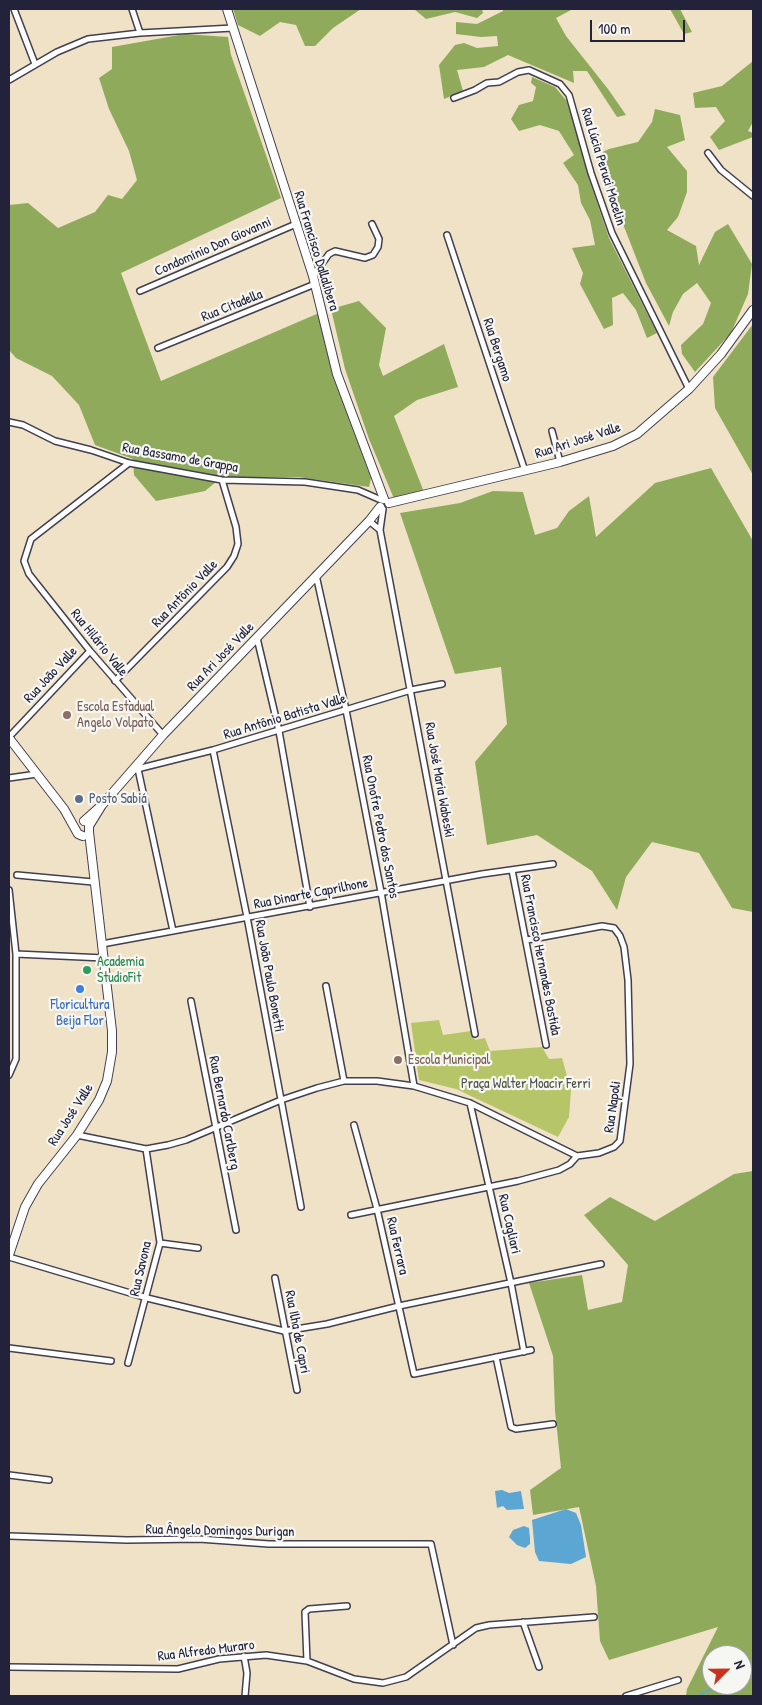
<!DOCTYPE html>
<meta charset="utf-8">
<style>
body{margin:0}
#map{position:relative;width:762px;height:1705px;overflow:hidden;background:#f0e2c7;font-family:"Patrick Hand",sans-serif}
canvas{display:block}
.frame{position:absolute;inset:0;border:10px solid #22223b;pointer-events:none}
.north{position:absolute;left:702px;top:1645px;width:50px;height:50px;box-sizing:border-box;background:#f6f6f2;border:1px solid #a1a1a9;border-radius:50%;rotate:67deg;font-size:14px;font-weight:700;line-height:20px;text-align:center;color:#22223b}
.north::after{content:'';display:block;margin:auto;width:18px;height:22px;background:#c8321e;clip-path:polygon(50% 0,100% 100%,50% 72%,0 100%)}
.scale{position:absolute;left:590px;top:20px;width:95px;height:22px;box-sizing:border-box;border:2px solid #22223b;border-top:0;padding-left:6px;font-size:15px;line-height:18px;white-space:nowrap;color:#22223b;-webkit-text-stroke:4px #f6f6f2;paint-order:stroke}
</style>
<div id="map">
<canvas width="762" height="1705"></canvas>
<div class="frame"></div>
<div class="north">N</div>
<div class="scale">100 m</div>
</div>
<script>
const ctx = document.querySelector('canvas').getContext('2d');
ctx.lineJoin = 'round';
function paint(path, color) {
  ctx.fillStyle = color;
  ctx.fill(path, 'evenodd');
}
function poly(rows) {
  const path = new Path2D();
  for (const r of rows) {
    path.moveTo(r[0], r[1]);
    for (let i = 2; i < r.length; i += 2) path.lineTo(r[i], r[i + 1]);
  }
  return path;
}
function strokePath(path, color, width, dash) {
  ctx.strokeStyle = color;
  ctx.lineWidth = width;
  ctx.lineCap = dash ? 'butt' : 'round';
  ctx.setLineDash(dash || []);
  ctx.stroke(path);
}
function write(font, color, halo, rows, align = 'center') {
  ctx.font = font + ' "Patrick Hand",sans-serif';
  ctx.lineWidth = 4.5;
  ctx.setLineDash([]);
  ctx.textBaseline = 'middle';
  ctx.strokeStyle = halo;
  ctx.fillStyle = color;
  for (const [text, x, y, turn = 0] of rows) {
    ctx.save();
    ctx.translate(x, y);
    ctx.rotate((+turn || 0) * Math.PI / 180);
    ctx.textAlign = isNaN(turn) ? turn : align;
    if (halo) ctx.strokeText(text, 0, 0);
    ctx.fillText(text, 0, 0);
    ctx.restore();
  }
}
paint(poly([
 [439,1020,443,1035,471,1031,475,1040,485,1038,490,1051,542,1047,549,1059,562,1058,571,1090,569,1117,558,1137,456,1089,419,1080,411,1023]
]), '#b6c568');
paint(poly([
 [233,9,361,9,333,28,315,46,305,46,296,25,280,22,260,36,238,25],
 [414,9,482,9,483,13,477,18,455,12,426,19],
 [503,9,573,9,556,18,566,36,608,89,626,115,617,117,587,71,573,71,574,83,508,55,484,67,457,70,463,91,444,99,439,65,455,45,464,43,477,48,498,46,497,36,481,37,456,34,456,22,477,24,503,11],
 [670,9,680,9,692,32,684,34],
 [185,34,228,37,231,55,281,198,121,273,161,381,319,313,331,368,371,478,369,487,298,477,222,477,205,491,156,501,134,475,133,459,95,445,79,405,52,376,16,358,9,350,9,205,28,203,58,228,95,212,108,195,122,199,137,180,129,151,109,109,99,78,112,69,112,47],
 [753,61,753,122,748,131,753,133,753,137,719,150,710,137,725,121,716,107,695,108,693,93,722,86],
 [532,77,555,87,566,100,579,138,589,179,609,238,657,333,647,338,636,310,623,293,612,298,613,325,604,329,580,284,583,273,572,248,595,245,590,220,581,203,578,185,563,163,574,155,559,131,540,125,519,131,511,119,519,105,533,101,536,87,531,83],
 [655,109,680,115,685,140,667,147,687,171,687,192,678,217,667,230,696,246,699,265,715,232,728,224,752,264,748,294,731,333,695,372,682,354,681,345,703,324,711,303,697,283,683,294,673,312,669,326,646,283,596,155,609,149,638,142,652,122],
 [359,301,386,328,379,365,383,376,444,344,458,387,417,400,394,416,424,492,395,501,369,439,345,369,331,309],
 [753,324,753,475,715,408,713,377],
 [711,468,753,541,753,912,732,908,699,853,652,842,626,877,617,910,592,871,537,835,487,845,475,762,507,724,501,667,455,674,400,513,460,503,493,491,523,492,535,535,557,528,569,511,589,496,596,537,655,483],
 [753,1171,753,1696,686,1696,687,1689,718,1627,609,1660,600,1641,596,1586,579,1507,533,1515,530,1490,561,1468,555,1411,553,1356,529,1283,582,1275,588,1310,622,1302,628,1265,584,1215,610,1197,655,1221,734,1174],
 [712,1655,742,1655,742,1685,712,1685]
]), '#90aa5c');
paint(poly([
 [502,1490,509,1493,521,1491,524,1509,507,1510,503,1506,497,1508,495,1491],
 [566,1509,576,1513,581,1525,586,1557,571,1564,539,1561,535,1552,532,1520],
 [524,1526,529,1528,530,1538,530,1544,525,1548,517,1545,509,1537,513,1530]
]), '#5ba6d3');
strokePath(poly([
 [699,1696,718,1685]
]), '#5ba6d3', 2);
const street = poly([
 [14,9,35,64],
 [132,9,140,33],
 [9,80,57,52,88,39,140,33,233,28],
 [454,98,475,90,487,83,499,82,518,72,529,70,560,84,569,95,591,173,612,233,689,389],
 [708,153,721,170,753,196],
 [447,235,525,471],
 [313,276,329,254,335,251,365,258,373,255,378,247,379,239,372,224],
 [140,291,296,224],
 [158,348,315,284],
 [9,422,23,425,55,441,91,450,129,463,222,480,305,482,358,490,381,500],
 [552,431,560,462],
 [129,463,31,539,24,561,29,574,90,651,163,735],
 [383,509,380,530,475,1034],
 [369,521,380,530],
 [316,575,346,710,381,892,414,1086],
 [257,638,279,731,310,907],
 [115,681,227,567,234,556,238,544,236,527,222,480],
 [9,737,90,651],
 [213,750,247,917,301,1207],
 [138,769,173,931],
 [133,770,213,750,411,690,442,684],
 [9,778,37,774],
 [512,870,546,1045],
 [17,875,93,882],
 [9,890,16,954,16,1059,9,1075],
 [102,944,482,874,553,864],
 [16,954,104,958],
 [326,986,344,1081],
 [191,1001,236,1230],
 [470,1103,511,1283,524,1352],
 [354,1125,377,1209,414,1374,531,1350],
 [77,1135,146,1149,168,1145,186,1140,281,1100,317,1088,344,1081,377,1081,414,1086,470,1103,577,1156],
 [351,1215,518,1181,559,1170,570,1164,577,1156,599,1153,614,1147,620,1141,630,1064,628,980,624,947,620,936,614,928,602,926,527,940],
 [160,1243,198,1248],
 [9,1257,147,1298,284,1331,327,1324,399,1306,601,1264],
 [275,1278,297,1390],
 [9,1348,111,1361],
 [496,1357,511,1427,516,1429,553,1424],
 [128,1363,160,1243,146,1149],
 [9,1475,49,1480],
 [9,1536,127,1540,199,1539,269,1544,431,1544,453,1645],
 [523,1622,539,1667],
 [244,1656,247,1673,245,1696],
 [307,1661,305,1612,309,1609,347,1606],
 [9,1667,178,1669,219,1659,266,1655,307,1661,354,1679,383,1683,406,1677,476,1628,489,1625,594,1617],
 [626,1696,678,1680]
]);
const secondary = poly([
 [227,9,313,276,337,374,384,499],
 [389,503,560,462,613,446,637,434,689,389,721,354,753,310],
 [9,738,64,809,78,834,83,836],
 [84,821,102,805,163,735,369,521,380,507],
 [9,1255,25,1207,38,1184,77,1135,99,1100,107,1081,112,1052,112,1031,89,832,89,826,102,805]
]);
strokePath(street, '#413f50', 8);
strokePath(secondary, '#413f50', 10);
strokePath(street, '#fff', 5);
strokePath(secondary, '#fff', 8);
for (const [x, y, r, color] of [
 [67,715,5,"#8d6e63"],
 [79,799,5,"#5c6f8a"],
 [87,970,5,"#2e9e5b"],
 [80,989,5,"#3f7fe0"],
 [398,1060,5,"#8d6e63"]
]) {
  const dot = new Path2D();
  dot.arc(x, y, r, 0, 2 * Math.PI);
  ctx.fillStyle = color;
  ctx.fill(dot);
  strokePath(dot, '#f6f6f2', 2);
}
write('14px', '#22223b', '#f6f6f2', [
 ["Rua Lúcia Peruci Mocelin",603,167,73],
 ["Condomínio Don Giovanni",213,247,-24],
 ["Rua Francisco Dallalibera",316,251,73],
 ["Rua Citadella",232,306,-22],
 ["Rua Bergamo",497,350,72],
 ["Rua Ari José Valle",578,441,-18],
 ["Rua Bassamo de Grappa",180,458,10],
 ["Rua Antônio Valle",185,594,-46],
 ["Rua Hilário Valle",99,643,51],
 ["Rua Ari José Valle",221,657,-46],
 ["Rua João Valle",51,675,-47],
 ["Rua Antônio Batista Valle",285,717,-17],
 ["Rua José Maria Wabeski",439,780,80],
 ["Rua Onofre Pedro dos Santos",380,827,79],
 ["Rua Dinarte Caprilhone",311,894,-11],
 ["Rua Francisco Hernandes Bastida",540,955,79],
 ["Rua João Paulo Bonetti",269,976,80],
 ["Rua Napoli",613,1107,-82],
 ["Rua Bernardo Carlberg",224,1113,79],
 ["Rua José Valle",71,1115,-57],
 ["Rua Cagliari",509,1224,77],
 ["Rua Ferrara",397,1246,77],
 ["Rua Savona",141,1269,-77],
 ["Rua Ilha de Capri",297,1332,79],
 ["Rua Ângelo Domingos Durigan",220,1531,1],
 ["Rua Alfredo Muraro",206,1651,-7]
]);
write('14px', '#785e54', '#f6f6f2', [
 ["Escola Estadual",77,707],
 ["Angelo Volpato",77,723],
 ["Escola Municipal",408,1060]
], 'left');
write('14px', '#4e5e75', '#f6f6f2', [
 ["Posto Sabiá",89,799]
], 'left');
write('14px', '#27864d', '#f6f6f2', [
 ["Academia",97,962],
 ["StudioFit",97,978]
], 'left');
write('14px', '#366cbe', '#f6f6f2', [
 ["Floricultura",80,1005],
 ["Beija Flor",80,1021]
]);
write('14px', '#4e5348', '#f6f6f2', [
 ["Praça Walter Moacir Ferri",526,1084]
]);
</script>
